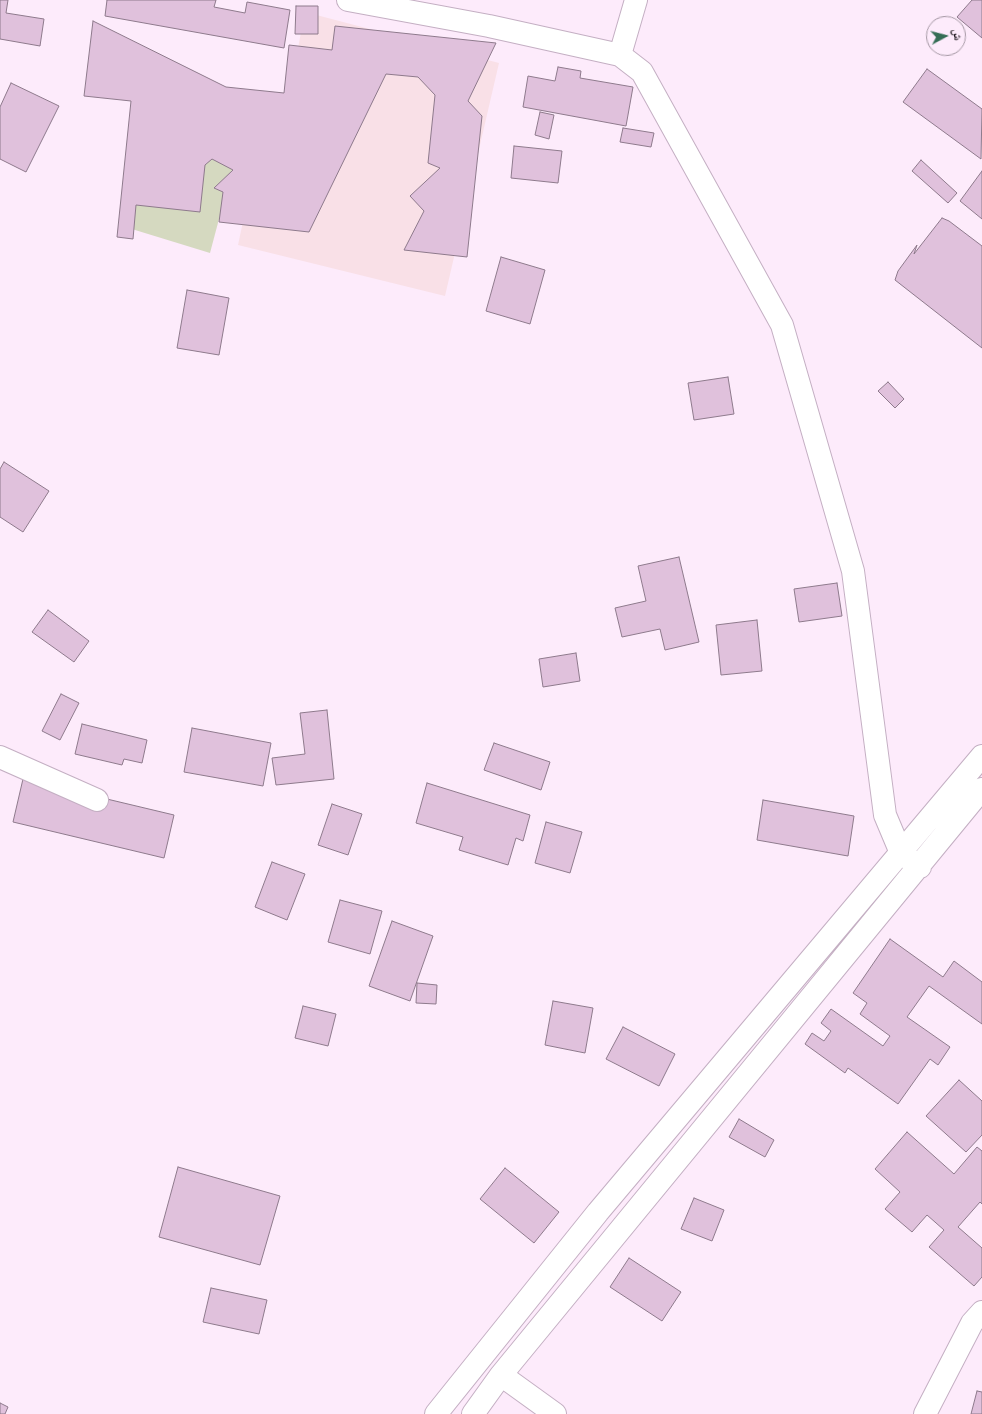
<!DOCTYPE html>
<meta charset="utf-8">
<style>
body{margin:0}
#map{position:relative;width:982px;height:1414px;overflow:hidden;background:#fdebfb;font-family:Signika,"Noto Naskh Arabic",sans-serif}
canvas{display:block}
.north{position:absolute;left:926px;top:16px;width:40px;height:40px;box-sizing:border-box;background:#fdebfb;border:1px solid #a497a3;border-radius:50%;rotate:83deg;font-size:11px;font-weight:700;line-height:16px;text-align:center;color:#1f181f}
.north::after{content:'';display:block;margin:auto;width:14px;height:18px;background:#356d55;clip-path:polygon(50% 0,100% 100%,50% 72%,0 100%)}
</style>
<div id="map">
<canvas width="982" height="1414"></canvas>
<div class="north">ش</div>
</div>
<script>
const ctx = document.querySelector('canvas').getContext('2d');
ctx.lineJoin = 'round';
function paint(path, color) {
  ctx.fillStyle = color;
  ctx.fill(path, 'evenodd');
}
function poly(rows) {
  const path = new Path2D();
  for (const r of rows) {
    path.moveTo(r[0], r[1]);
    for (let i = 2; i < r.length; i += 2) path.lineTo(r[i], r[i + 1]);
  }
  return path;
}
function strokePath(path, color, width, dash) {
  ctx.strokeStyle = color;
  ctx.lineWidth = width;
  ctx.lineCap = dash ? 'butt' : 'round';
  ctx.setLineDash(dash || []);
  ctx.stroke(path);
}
paint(poly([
 [305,12,499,63,445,296,238,245,268,104,289,94]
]), '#f9e0e7');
paint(poly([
 [171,76,251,98,210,253,122,226]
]), '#d5d9c0');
const building = poly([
 [0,0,8,0,6,13,44,19,40,46,0,39,0,0],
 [107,0,216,0,214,7,245,13,247,2,290,10,284,48,105,16,107,0],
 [972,0,982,0,982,38,957,17,972,0],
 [296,6,318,6,318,34,295,34,296,6],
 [93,21,226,87,284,93,289,45,332,50,335,26,496,43,468,101,482,116,467,257,404,250,424,211,410,196,440,168,428,163,435,95,418,77,386,74,309,232,219,222,223,192,214,188,233,170,212,159,205,165,200,212,136,205,133,239,117,237,131,101,84,96,93,21],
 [558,67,581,71,580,78,633,87,626,126,523,107,528,76,555,81,558,67],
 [927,69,982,109,981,159,903,102,927,69],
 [11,83,59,106,26,172,0,159,0,107,11,83],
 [540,112,554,115,549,139,535,135,540,112],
 [623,128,654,133,651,147,620,142,623,128],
 [514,146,562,151,558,183,511,178,514,146],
 [921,160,957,193,948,203,912,171,921,160],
 [982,171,982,219,960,201,982,171],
 [942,218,949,221,982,246,982,348,895,280,898,271,917,245,914,254,942,218],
 [501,257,545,270,530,324,486,311,501,257],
 [187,290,229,298,219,355,177,348,187,290],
 [728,377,734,414,694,420,688,383,728,377],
 [888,382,904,399,895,408,878,391,888,382],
 [4,462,49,491,23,532,0,517,0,469,4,462],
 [679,557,699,642,665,650,660,629,622,637,615,608,646,601,638,566,679,557],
 [837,583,842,616,799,622,794,589,837,583],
 [48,610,89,641,74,662,32,632,48,610],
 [757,620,762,671,721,675,716,625,757,620],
 [576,653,580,681,543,687,539,659,576,653],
 [61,694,79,703,60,740,42,731,61,694],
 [327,710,334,779,276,785,272,758,305,754,300,713,327,710],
 [82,724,147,740,142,763,124,759,122,765,75,754,82,724],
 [192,728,271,743,263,786,184,772,192,728],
 [494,743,550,762,541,790,484,770,494,743],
 [23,779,174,815,164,858,13,822,23,779],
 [427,783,530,815,523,841,516,838,508,865,459,850,463,837,416,823,427,783],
 [763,800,854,816,848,856,757,840,763,800],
 [332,804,362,814,348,855,318,845,332,804],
 [546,822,582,832,570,873,535,863,546,822],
 [272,862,305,874,287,920,255,907,272,862],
 [340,900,382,911,370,954,328,942,340,900],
 [392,921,433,936,410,1001,369,986,392,921],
 [890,939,943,977,954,961,982,982,982,1024,929,986,907,1017,950,1047,938,1065,930,1059,898,1104,848,1068,845,1073,805,1044,812,1033,824,1041,831,1031,821,1023,831,1009,883,1046,890,1036,860,1014,867,1003,853,993,890,939],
 [417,983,437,985,436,1004,416,1003,417,983],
 [553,1001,593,1008,585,1053,545,1045,553,1001],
 [303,1006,336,1014,328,1046,295,1038,303,1006],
 [623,1027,675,1054,659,1086,606,1059,623,1027],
 [959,1080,982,1101,982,1135,966,1152,926,1116,959,1080],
 [739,1119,774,1140,765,1157,729,1137,739,1119],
 [907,1132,954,1174,977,1147,982,1151,982,1204,980,1202,958,1227,982,1248,982,1277,974,1286,929,1247,944,1230,927,1215,912,1232,885,1209,900,1192,875,1169,907,1132],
 [178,1167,280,1196,260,1265,159,1237,178,1167],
 [505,1168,559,1212,534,1243,480,1199,505,1168],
 [694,1198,724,1210,712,1241,681,1229,694,1198],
 [629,1258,681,1292,662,1321,610,1287,629,1258],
 [211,1288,267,1300,259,1334,203,1322,211,1288],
 [977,1391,982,1392,982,1414,971,1414,977,1391],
 [0,1403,8,1407,5,1414,0,1414,0,1403]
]);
paint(building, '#e0c1dc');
strokePath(building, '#8e7a8c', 1);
const street = poly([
 [348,0,489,26,620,55,642,72,782,325,853,571,885,815,901,853,920,867],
 [620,55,636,0],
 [0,757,97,800],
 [501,1375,555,1414],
 [436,1414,598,1212,982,756],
 [473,1414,501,1375,982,789],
 [925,1414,972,1323,982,1312]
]);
strokePath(street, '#c4afc3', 24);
strokePath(street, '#fff', 22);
</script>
